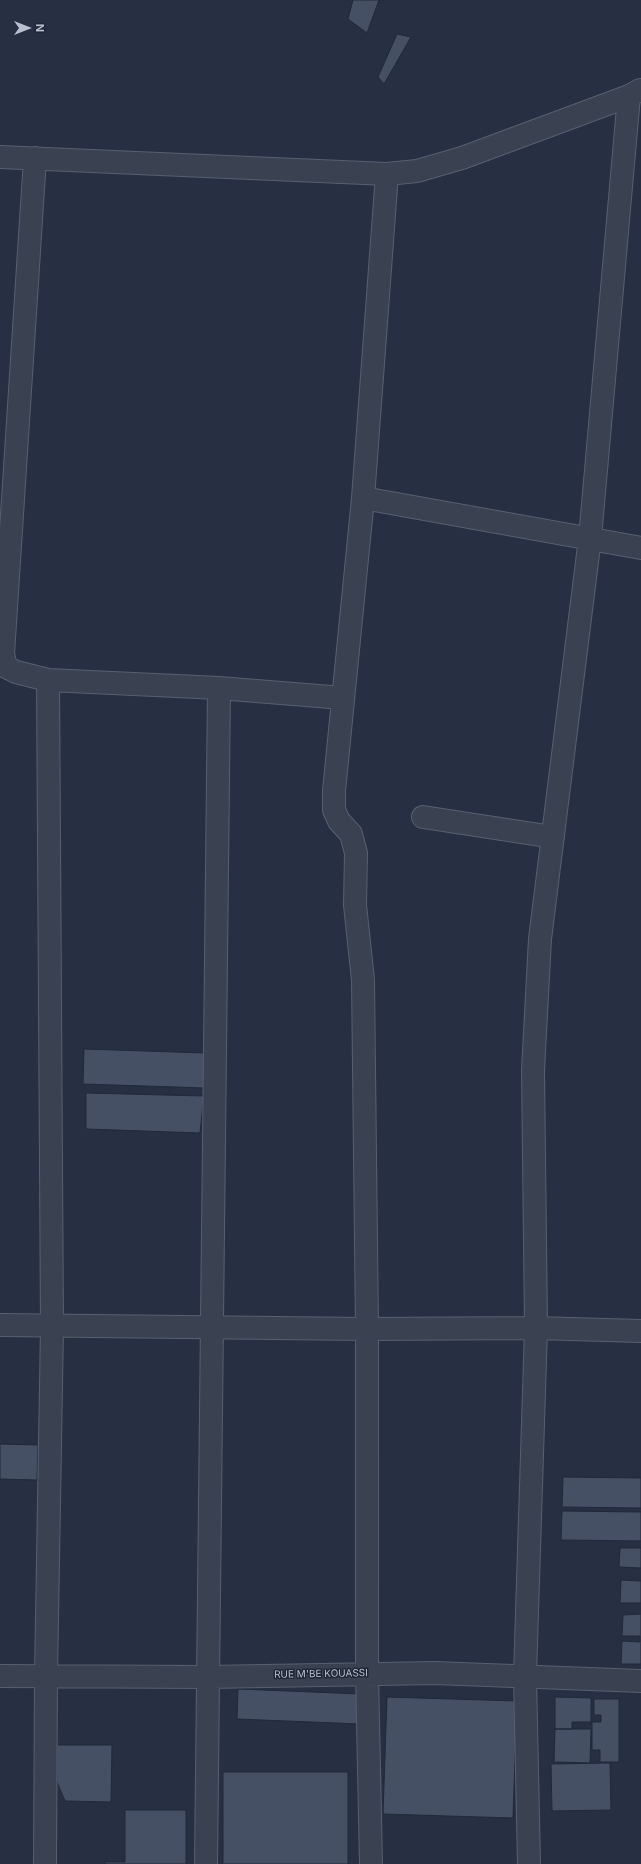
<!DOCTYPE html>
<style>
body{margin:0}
#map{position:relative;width:641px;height:1864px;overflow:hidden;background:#263042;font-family:Inter,sans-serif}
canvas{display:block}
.north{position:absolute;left:8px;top:8px;width:40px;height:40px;-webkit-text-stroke:3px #1f2737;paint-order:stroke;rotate:90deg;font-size:11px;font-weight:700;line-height:16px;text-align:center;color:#b7becc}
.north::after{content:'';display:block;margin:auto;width:14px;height:18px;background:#b7becc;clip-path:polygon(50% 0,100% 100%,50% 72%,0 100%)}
</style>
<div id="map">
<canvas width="641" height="1864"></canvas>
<div class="north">N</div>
</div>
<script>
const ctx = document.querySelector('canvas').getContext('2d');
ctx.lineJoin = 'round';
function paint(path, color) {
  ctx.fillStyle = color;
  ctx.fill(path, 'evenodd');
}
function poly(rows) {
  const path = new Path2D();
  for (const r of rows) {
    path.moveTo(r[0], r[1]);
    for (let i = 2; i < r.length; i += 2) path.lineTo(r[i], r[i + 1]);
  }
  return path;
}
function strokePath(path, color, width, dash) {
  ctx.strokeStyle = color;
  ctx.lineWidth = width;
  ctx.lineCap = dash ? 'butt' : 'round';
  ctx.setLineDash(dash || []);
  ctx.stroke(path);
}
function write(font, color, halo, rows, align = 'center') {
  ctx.font = font + ' Inter,sans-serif';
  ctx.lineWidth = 3;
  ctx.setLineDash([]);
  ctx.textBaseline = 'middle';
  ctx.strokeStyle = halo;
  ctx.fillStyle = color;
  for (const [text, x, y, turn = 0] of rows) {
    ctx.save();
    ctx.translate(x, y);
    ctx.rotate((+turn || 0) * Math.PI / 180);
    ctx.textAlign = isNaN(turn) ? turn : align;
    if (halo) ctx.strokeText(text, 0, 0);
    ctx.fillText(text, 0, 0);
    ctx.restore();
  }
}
const building = poly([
 [353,0,379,0,367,33,348,19,353,0],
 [397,34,411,37,384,84,378,77,397,34],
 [84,1049,205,1053,205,1088,83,1084,84,1049],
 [86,1093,204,1096,200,1133,86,1129,86,1093],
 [0,1444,38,1445,37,1480,0,1479,0,1444],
 [563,1477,641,1478,641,1508,562,1507,563,1477],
 [562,1511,641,1512,641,1541,561,1540,562,1511],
 [620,1548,641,1548,641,1568,619,1567,620,1548],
 [621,1580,641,1581,641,1603,620,1603,621,1580],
 [641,1614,641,1664,621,1664,622,1641,640,1642,640,1636,622,1636,623,1615,641,1614],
 [238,1689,361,1694,360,1724,237,1719,238,1689],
 [387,1697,517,1701,513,1818,383,1814,387,1697],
 [555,1697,591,1698,591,1722,572,1722,572,1729,555,1729,555,1697],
 [594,1699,619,1699,619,1762,600,1762,600,1750,592,1750,592,1722,601,1722,601,1715,594,1715,594,1699],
 [555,1729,591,1729,590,1763,554,1762,555,1729],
 [57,1745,112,1745,111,1802,65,1801,57,1782,57,1745],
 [610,1763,611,1810,552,1811,551,1764,610,1763],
 [223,1772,348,1772,348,1864,223,1864,223,1772],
 [125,1810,186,1810,186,1864,105,1864,105,1862,125,1862,125,1810]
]);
paint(building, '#455064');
strokePath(building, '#212939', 1);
const minor = poly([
 [0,157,387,174,417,171,462,158,629,96,640,90],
 [35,158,3,654,6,667,16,672,48,680,219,688,343,698],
 [363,498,641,548],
 [423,817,553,837],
 [0,1325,367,1329,536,1328,641,1331],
 [0,1676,208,1677,435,1673,641,1681],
 [45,1864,46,1677,52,1327,48,680],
 [206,1864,219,688],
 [371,1864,367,1673,367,1329,363,980,355,905,356,853,351,834,339,821,334,810,334,791,363,498,387,174],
 [529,1864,525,1676,536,1328,533,1070,540,939,590,538,629,96]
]);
strokePath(minor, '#58606f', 24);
strokePath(minor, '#3a4252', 22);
write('10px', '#b7becc', '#1f2737', [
 ["RUE M'BE KOUASSI",321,1674,-1]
]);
</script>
